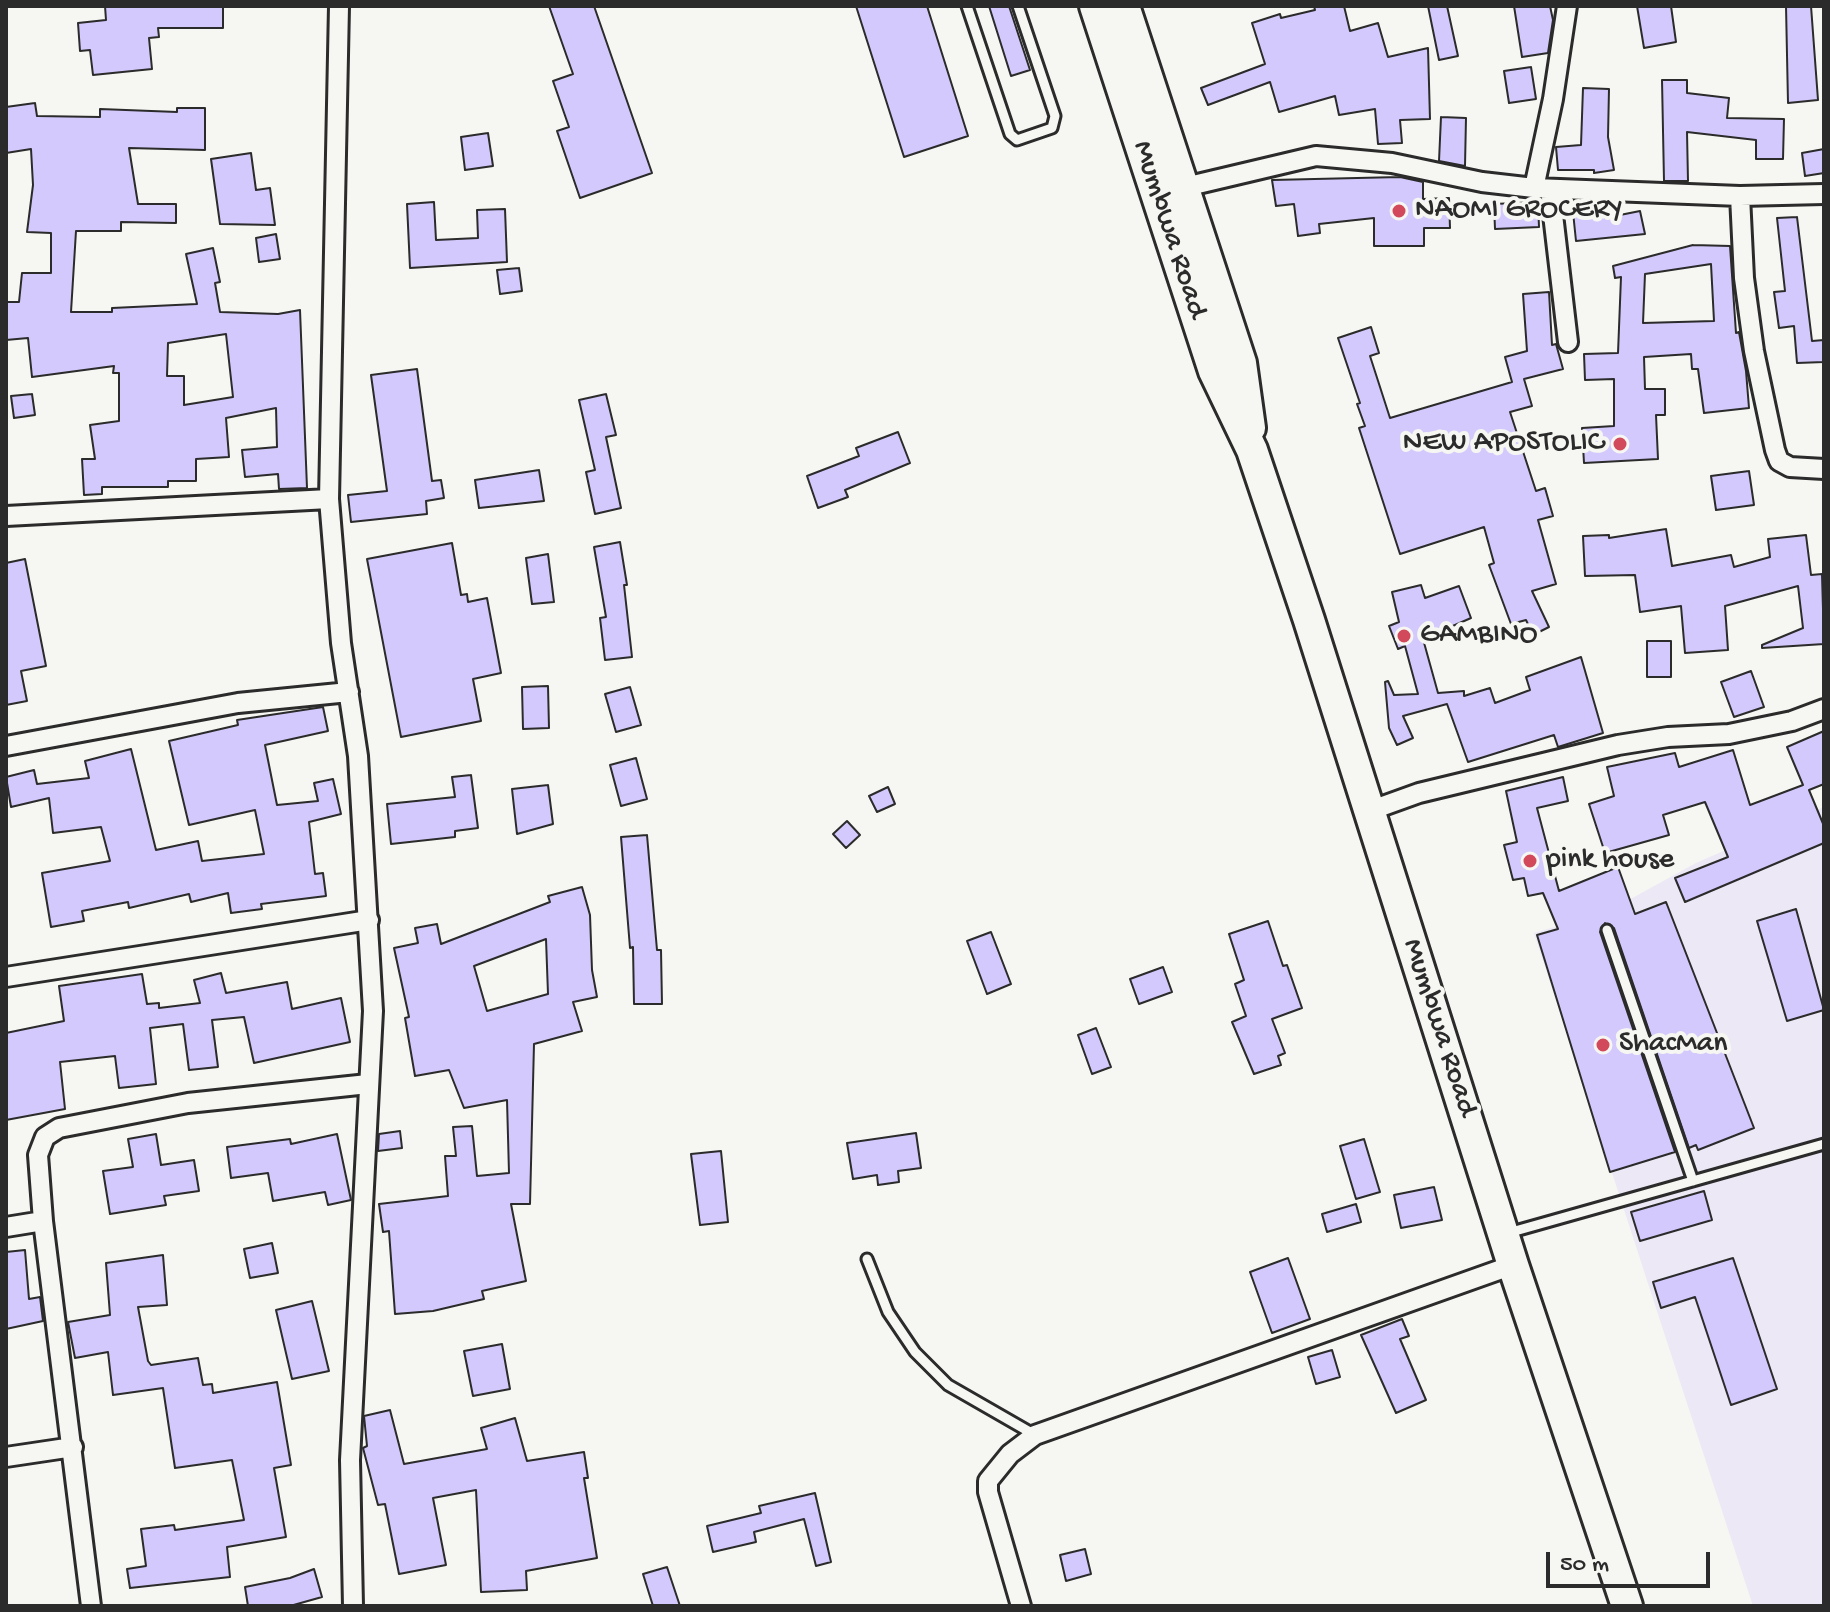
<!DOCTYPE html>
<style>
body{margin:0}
#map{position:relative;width:1830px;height:1612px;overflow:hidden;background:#f6f6f2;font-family:"Gochi Hand",sans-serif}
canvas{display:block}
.frame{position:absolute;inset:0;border:8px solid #2b2b2b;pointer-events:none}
.scale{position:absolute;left:1546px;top:1552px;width:164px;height:36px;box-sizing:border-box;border:4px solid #2b2b2b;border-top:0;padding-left:10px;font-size:24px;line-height:28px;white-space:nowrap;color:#2b2b2b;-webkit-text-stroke:6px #f6f6f2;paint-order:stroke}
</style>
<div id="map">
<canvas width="1830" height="1612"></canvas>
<div class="frame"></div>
<div class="scale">50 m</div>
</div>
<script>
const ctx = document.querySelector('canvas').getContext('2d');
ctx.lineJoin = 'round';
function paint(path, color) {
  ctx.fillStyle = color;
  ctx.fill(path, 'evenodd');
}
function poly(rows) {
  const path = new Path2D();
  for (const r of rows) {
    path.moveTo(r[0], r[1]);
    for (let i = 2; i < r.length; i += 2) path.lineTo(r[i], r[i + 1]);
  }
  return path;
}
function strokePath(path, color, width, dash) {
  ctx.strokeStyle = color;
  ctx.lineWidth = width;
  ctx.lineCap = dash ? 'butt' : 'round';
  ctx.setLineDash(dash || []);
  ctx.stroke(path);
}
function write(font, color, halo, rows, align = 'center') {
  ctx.font = font + ' "Gochi Hand",sans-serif';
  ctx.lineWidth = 8;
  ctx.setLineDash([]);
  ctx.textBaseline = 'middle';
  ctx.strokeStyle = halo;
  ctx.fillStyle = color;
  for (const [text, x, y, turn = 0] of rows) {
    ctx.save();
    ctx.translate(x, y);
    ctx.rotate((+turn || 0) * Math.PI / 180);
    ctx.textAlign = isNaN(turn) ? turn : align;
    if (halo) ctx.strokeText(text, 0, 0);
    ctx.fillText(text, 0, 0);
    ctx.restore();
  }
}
paint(poly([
 [1824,807,1824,1606,1753,1606,1534,933,1607,912,1696,863]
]), '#ece8f5');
const building = poly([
 [105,6,223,6,223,28,158,28,159,37,149,38,152,69,93,75,90,50,80,51,78,23,106,20,105,6],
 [549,6,594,6,652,173,580,198,557,131,569,127,553,81,573,74,549,6],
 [856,6,927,6,968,136,904,157,856,6],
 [989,6,1009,6,1030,70,1011,76,989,6],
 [1314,6,1344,6,1350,31,1378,23,1388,57,1428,48,1430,119,1400,120,1402,143,1378,144,1375,109,1339,115,1335,96,1279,112,1270,82,1208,105,1201,88,1265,64,1252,23,1280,14,1281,18,1315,10,1314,6],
 [1428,6,1447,6,1458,56,1439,60,1428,6],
 [1514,6,1550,6,1553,20,1548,53,1522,57,1514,6],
 [1637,6,1671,6,1676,42,1644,48,1637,6],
 [1786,6,1811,6,1818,100,1788,103,1786,6],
 [1531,67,1536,99,1509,103,1504,71,1531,67],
 [1662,80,1687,80,1687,93,1729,98,1727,118,1784,119,1783,159,1756,159,1756,140,1687,132,1688,181,1664,181,1662,80],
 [1583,88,1609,89,1608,137,1614,170,1594,173,1594,170,1558,170,1556,147,1581,145,1583,88],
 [35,103,37,116,100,117,100,109,177,112,177,108,205,108,205,150,129,148,138,204,176,204,176,223,121,222,121,231,76,231,71,312,112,312,112,308,197,304,186,254,213,248,220,282,215,283,220,312,278,314,300,310,307,488,279,489,278,474,245,477,242,450,277,447,276,408,226,418,229,457,196,459,196,481,168,481,168,487,102,487,102,494,84,495,82,459,95,459,90,425,119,421,119,373,113,373,114,366,32,377,28,338,6,340,6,302,19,302,22,273,51,273,51,233,27,232,33,185,31,149,6,153,6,107,35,103],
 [226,334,233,397,184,405,184,376,167,376,168,343,226,334],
 [1441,117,1466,118,1465,166,1439,161,1441,117],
 [488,133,493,166,465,170,461,137,488,133],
 [1824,149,1824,173,1805,176,1802,153,1824,149],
 [251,153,256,190,270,188,275,225,220,224,211,159,251,153],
 [1400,177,1423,182,1423,199,1449,198,1450,228,1424,228,1424,246,1374,246,1374,218,1319,224,1320,233,1298,236,1294,204,1276,206,1272,180,1400,177],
 [434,202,436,240,478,238,477,210,505,209,507,262,410,268,407,204,434,202],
 [1538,202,1539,227,1495,229,1494,204,1538,202],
 [1604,209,1605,218,1640,211,1645,234,1576,241,1573,212,1604,209],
 [1797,217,1812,341,1824,340,1824,362,1797,363,1794,326,1779,328,1774,292,1785,291,1777,218,1797,217],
 [276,234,280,259,259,262,256,238,276,234],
 [1693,245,1730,246,1736,333,1739,332,1746,371,1749,408,1704,413,1698,369,1692,369,1691,354,1644,357,1645,389,1665,389,1665,415,1656,415,1658,459,1584,463,1582,428,1614,426,1614,379,1585,380,1584,354,1618,353,1621,277,1615,278,1613,266,1693,245],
 [1711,264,1714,321,1643,323,1645,274,1711,264],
 [519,268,522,291,500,294,497,270,519,268],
 [1549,292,1552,345,1556,344,1563,369,1524,379,1532,406,1510,412,1536,491,1545,488,1553,516,1538,520,1556,584,1532,591,1549,627,1533,635,1526,620,1511,624,1489,565,1494,563,1484,527,1400,554,1359,428,1365,426,1357,404,1360,403,1338,338,1371,327,1379,353,1370,356,1390,418,1512,382,1505,357,1527,351,1523,294,1549,292],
 [417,369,432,481,441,480,444,498,426,501,427,514,351,522,348,495,387,491,371,375,417,369],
 [32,394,35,415,14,418,11,396,32,394],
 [606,394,616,435,606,437,621,508,595,514,586,472,595,470,579,400,606,394],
 [898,432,910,463,845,490,848,497,818,508,807,476,859,456,856,448,898,432],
 [539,470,544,501,479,508,475,480,539,470],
 [1749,471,1754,505,1716,510,1711,476,1749,471],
 [1666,529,1672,566,1731,555,1734,567,1770,557,1768,539,1806,535,1811,575,1822,574,1824,644,1762,648,1762,645,1803,628,1798,586,1725,606,1728,650,1685,653,1681,606,1640,612,1635,575,1585,576,1583,536,1609,535,1609,538,1666,529],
 [620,542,627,585,624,585,632,657,605,660,600,618,606,617,594,547,620,542],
 [452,543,461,595,467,594,468,602,487,598,501,673,473,679,481,721,401,737,367,559,452,543],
 [548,554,554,602,532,604,526,558,548,554],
 [25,559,46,666,21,671,27,701,6,705,6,563,25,559],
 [1421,585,1425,598,1459,586,1471,618,1423,639,1438,693,1464,691,1464,696,1490,688,1495,703,1530,690,1526,677,1581,657,1603,733,1558,747,1554,735,1468,762,1447,704,1403,716,1413,738,1397,745,1389,728,1385,682,1388,681,1394,695,1418,694,1405,646,1398,649,1389,626,1399,622,1392,592,1421,585],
 [1647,641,1671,641,1671,677,1647,677,1647,641],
 [1751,671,1764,707,1734,717,1721,682,1751,671],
 [548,686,549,728,523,729,522,687,548,686],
 [630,687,641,725,616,732,605,694,630,687],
 [323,707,328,731,265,745,277,805,318,801,314,783,333,779,341,814,309,822,315,874,323,873,326,896,261,904,262,909,231,913,228,893,191,902,189,894,129,908,128,902,82,911,84,921,51,927,42,873,110,861,101,827,53,833,49,798,11,807,6,777,34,770,37,784,89,778,85,761,131,749,156,850,198,841,202,861,264,854,255,810,189,825,169,741,238,725,237,720,323,707],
 [1824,731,1824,784,1809,790,1824,826,1824,843,1685,902,1675,878,1728,857,1705,802,1663,815,1669,835,1605,853,1589,804,1614,796,1607,767,1675,753,1679,767,1733,750,1750,805,1803,785,1787,747,1824,731],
 [636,758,647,799,621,806,610,765,636,758],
 [471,775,478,828,455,831,455,837,391,844,387,804,455,797,452,777,471,775],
 [1563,777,1568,801,1537,808,1559,891,1618,867,1635,914,1666,902,1754,1128,1698,1150,1696,1145,1689,1148,1614,928,1605,923,1600,932,1675,1152,1610,1172,1537,935,1558,929,1543,893,1528,896,1524,878,1513,880,1504,845,1517,842,1506,791,1563,777],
 [548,785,553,824,517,834,512,789,548,785],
 [888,787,895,804,877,812,869,796,888,787],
 [847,821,860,835,846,848,833,834,847,821],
 [647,835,657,950,661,950,662,1004,634,1004,633,947,630,948,621,837,647,835],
 [582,887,590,915,592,970,597,997,573,1002,582,1031,534,1044,530,1204,511,1204,526,1281,482,1291,484,1299,433,1311,395,1314,389,1231,383,1232,379,1204,448,1196,445,1156,456,1156,453,1127,472,1126,477,1176,509,1173,507,1100,464,1108,449,1070,415,1076,405,1018,409,1017,394,948,418,943,415,928,437,924,441,944,550,902,548,896,582,887],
 [546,939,548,994,487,1011,474,966,546,939],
 [1796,909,1824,1010,1787,1021,1757,921,1796,909],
 [1268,921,1283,966,1287,965,1302,1008,1272,1019,1285,1053,1278,1056,1281,1065,1254,1074,1232,1022,1246,1016,1235,984,1244,980,1229,934,1268,921],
 [991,932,1011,984,987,994,967,941,991,932],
 [1163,967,1172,992,1139,1004,1130,979,1163,967],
 [221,973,226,993,287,982,292,1009,341,998,350,1042,254,1063,244,1017,212,1020,218,1067,189,1070,183,1024,150,1028,156,1084,119,1088,115,1056,60,1062,65,1109,6,1120,6,1033,64,1021,59,986,142,974,147,1004,159,1003,159,1008,200,1003,194,980,221,973],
 [1096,1028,1111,1067,1092,1074,1078,1035,1096,1028],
 [400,1131,402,1148,378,1151,379,1134,400,1131],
 [916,1133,921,1168,898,1171,899,1182,878,1185,877,1175,853,1179,847,1143,916,1133],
 [156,1134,161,1165,194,1160,199,1191,164,1196,166,1205,110,1214,103,1171,133,1167,128,1139,156,1134],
 [337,1134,351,1200,328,1205,325,1192,273,1201,268,1173,231,1178,227,1147,290,1139,291,1144,337,1134],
 [1364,1139,1380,1192,1356,1199,1340,1146,1364,1139],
 [721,1151,728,1222,700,1225,691,1154,721,1151],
 [1434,1187,1442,1220,1401,1228,1394,1195,1434,1187],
 [1704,1191,1712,1220,1640,1241,1631,1212,1704,1191],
 [1356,1204,1361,1222,1327,1232,1322,1214,1356,1204],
 [272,1243,278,1273,250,1278,244,1249,272,1243],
 [25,1250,29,1299,40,1297,43,1321,6,1329,6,1252,25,1250],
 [163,1255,167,1305,138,1307,148,1361,151,1365,198,1358,203,1385,212,1384,213,1393,277,1382,291,1465,274,1468,286,1537,227,1547,230,1577,130,1588,127,1569,146,1566,141,1529,174,1525,175,1530,244,1520,232,1460,175,1468,163,1388,113,1395,108,1352,75,1358,68,1322,110,1315,106,1263,163,1255],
 [1288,1258,1310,1319,1272,1333,1250,1272,1288,1258],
 [1733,1258,1777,1389,1731,1405,1695,1297,1661,1308,1653,1282,1733,1258],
 [312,1301,329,1371,292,1379,276,1310,312,1301],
 [1402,1319,1409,1336,1400,1339,1426,1400,1396,1413,1361,1335,1402,1319],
 [502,1344,510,1389,473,1396,464,1351,502,1344],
 [1332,1350,1340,1377,1316,1384,1308,1357,1332,1350],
 [390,1410,404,1464,487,1449,481,1428,515,1418,527,1461,584,1452,588,1478,584,1478,597,1558,526,1571,527,1590,481,1592,476,1490,433,1498,446,1565,399,1574,385,1504,378,1505,363,1448,367,1446,364,1416,390,1410],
 [815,1493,831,1562,816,1566,804,1519,754,1532,756,1542,713,1552,707,1526,761,1513,759,1506,815,1493],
 [1085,1549,1091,1574,1066,1581,1060,1555,1085,1549],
 [667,1567,680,1606,653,1606,643,1574,667,1567],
 [314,1569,322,1597,290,1606,248,1606,245,1587,290,1578,314,1569]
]);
paint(building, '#d4c9fc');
strokePath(building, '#2b2b2b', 2);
const service = poly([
 [967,6,1010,134,1017,140,1052,128,1055,116,1018,6],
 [1607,930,1693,1181],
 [1508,1233,1824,1144],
 [867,1259,888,1312,915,1352,948,1385,1035,1435]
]);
const minor = poly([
 [339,6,329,499,341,643,358,756,373,1011,350,1460,353,1606],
 [1185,187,1316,156,1392,163,1482,182,1534,188,1740,196,1824,194],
 [1534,188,1553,99,1567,6],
 [1550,189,1568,342],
 [1740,196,1744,278,1754,351,1775,450,1779,461,1790,467,1824,469],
 [6,516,329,499],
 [6,746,238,703,349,692],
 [1369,811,1419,793,1618,745,1668,737,1729,734,1792,721,1824,709],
 [6,977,369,920],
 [6,1227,43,1221],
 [6,1457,73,1447],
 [91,1606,43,1221,38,1155,45,1137,59,1128,188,1103,368,1084],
 [1021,1606,988,1492,988,1481,1010,1454,1035,1435,1513,1265]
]);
const primary = poly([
 [1095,6,1214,371,1252,450,1309,620,1513,1265,1627,1606],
 [1124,6,1241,363,1250,428]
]);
strokePath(service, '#2b2b2b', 15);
strokePath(minor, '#2b2b2b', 24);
strokePath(primary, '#2b2b2b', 36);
strokePath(service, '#f6f6f2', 9);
strokePath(minor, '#f6f6f2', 18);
strokePath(primary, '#f6f6f2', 30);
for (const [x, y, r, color] of [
 [1399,211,8,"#d1495b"],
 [1620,444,8,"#d1495b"],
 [1404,636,8,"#d1495b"],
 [1530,861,8,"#d1495b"],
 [1603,1045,8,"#d1495b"]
]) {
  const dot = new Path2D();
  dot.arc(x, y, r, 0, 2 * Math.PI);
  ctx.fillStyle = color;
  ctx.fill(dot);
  strokePath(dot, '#f6f6f2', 3);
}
write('30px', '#2b2b2b', '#f6f6f2', [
 ["NAOMI GROCERY",1415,211],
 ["NEW APOSTOLIC",1604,444,"right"],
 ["GAMBINO",1420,636],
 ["pink house",1546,861],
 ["ShacMan",1619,1045]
], 'left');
write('30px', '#2b2b2b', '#f6f6f2', [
 ["Mumbwa Road",1168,230,72],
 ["Mumbwa Road",1438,1028,72]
]);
</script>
